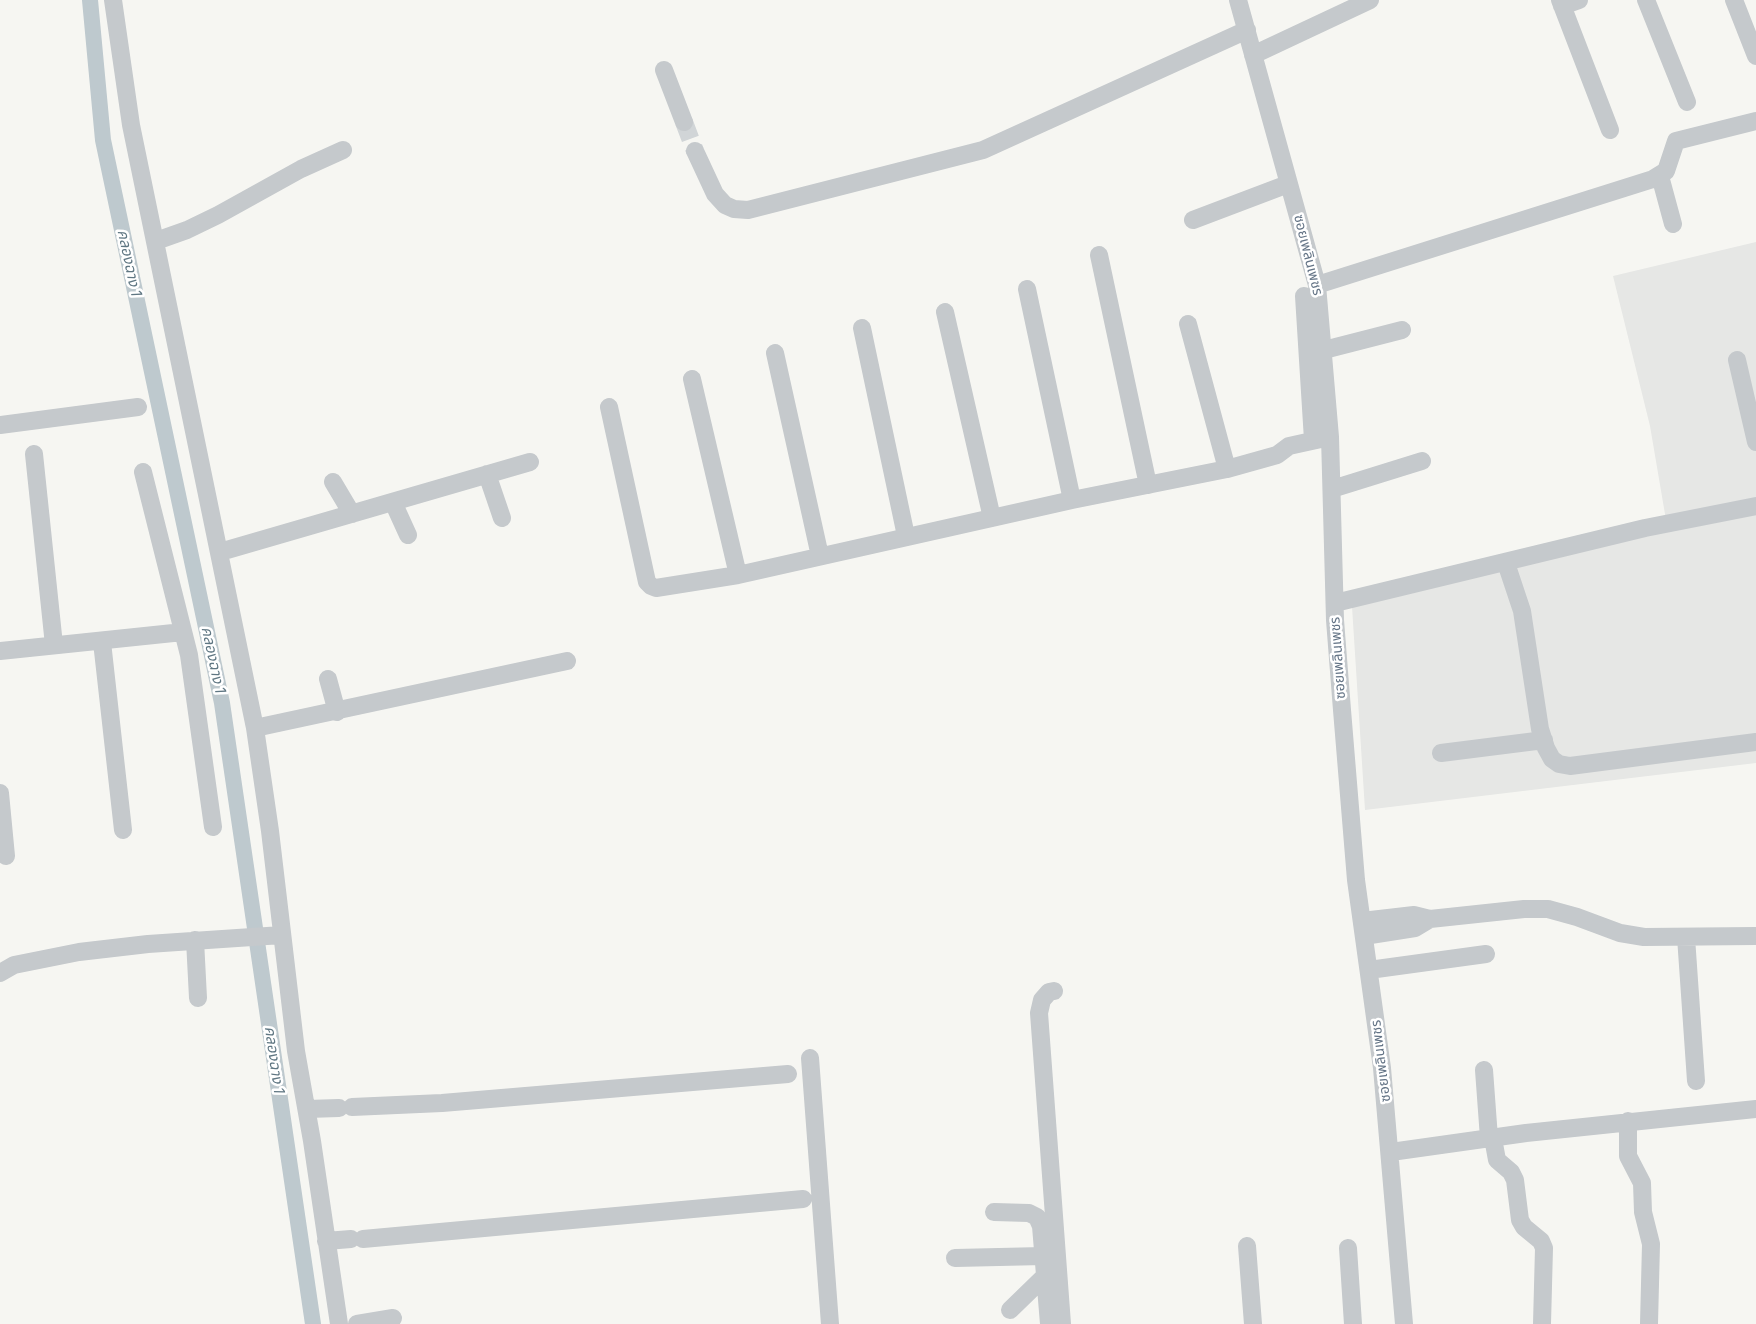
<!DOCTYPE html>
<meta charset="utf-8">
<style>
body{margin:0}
canvas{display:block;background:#f6f6f2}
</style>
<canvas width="1756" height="1324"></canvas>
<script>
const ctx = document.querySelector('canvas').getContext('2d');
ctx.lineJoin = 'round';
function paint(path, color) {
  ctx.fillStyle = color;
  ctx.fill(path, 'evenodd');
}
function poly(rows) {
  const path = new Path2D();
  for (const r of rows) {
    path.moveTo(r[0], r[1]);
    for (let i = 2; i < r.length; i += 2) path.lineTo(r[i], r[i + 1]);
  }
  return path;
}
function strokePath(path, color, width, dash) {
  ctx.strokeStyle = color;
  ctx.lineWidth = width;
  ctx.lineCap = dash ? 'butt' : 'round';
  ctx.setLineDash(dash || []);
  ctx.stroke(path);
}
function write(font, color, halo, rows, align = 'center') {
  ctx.font = font + ' Inter,"Noto Sans Thai",sans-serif';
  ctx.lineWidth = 5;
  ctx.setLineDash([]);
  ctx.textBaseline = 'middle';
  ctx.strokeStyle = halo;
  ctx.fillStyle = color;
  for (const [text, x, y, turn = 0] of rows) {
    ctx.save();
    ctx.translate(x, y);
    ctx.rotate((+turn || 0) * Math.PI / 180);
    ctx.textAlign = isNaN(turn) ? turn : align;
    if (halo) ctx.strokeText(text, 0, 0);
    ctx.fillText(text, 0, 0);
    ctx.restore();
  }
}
paint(poly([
 [1756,242,1756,763,1365,810,1351,591,1666,520,1650,426,1613,276]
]), '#e6e7e5');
strokePath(poly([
 [90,0,103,140,222,703,313,1324]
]), '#bec9ce', 16);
strokePath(poly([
 [684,122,695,151]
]), '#d1d5d7', 18, [18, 9]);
strokePath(poly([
 [113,0,131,125,255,728,270,831,296,1051,312,1141,339,1324],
 [1238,0,1317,285,1330,437,1335,620,1342,710,1356,880,1382,1068,1404,1324],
 [1560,0,1610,130],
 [1646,0,1687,102],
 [1734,0,1756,56],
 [1562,6,1579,0],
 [1253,55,1370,0],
 [664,70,684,122],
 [695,151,715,194,725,205,734,209,748,210,983,150,1247,30],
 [1660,176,1673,224],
 [1193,220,1288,184],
 [156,241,187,230,218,215,301,169,343,150],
 [1099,255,1148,485],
 [1317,285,1653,179,1666,171,1676,141,1756,121],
 [1027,289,1072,500],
 [1304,296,1313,440],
 [945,312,992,518],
 [1188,324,1227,469],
 [862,328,906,536],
 [1324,350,1402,330],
 [775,353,820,556],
 [1737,360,1756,442],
 [692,379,738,575],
 [609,407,647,582,651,586,656,588,738,575,1072,500,1227,469,1277,455,1289,446,1330,437],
 [0,425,138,407],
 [34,454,54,645],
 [143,472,189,655,213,827],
 [487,474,502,518],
 [333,482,352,514],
 [1332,489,1422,461],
 [393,502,408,535],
 [220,552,530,462],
 [1506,563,1522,611,1540,729,1546,748,1552,759,1559,764,1570,766,1756,742],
 [1335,603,1645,528,1756,506],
 [102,642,123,830],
 [0,651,183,632],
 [328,679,337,712],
 [255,728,567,661],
 [1441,753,1544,740],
 [0,793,6,856],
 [1362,921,1414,915,1430,919,1524,909,1548,909,1577,917,1620,933,1644,937,1756,936],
 [1364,936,1415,928,1430,919],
 [1686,937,1696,1081],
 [195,940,198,998],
 [1369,970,1486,954],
 [0,973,14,965,79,952,148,944,282,935],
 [1054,991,1049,992,1042,1000,1039,1013,1062,1324],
 [810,1058,830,1324],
 [1484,1070,1489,1138],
 [352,1107,442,1103,788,1074],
 [307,1109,339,1108],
 [1628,1121,1628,1156,1642,1183,1643,1212,1651,1244,1649,1324],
 [1493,1138,1497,1160,1511,1172,1515,1180,1520,1220,1524,1227,1541,1241,1544,1248,1542,1324],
 [1391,1152,1526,1133,1756,1109],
 [994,1212,1029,1213,1037,1217,1041,1226,1049,1324],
 [363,1239,803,1199],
 [326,1241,351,1239],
 [1247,1246,1253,1324],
 [1348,1248,1353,1324],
 [955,1258,1043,1256],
 [1010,1310,1045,1276],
 [357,1324,393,1318]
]), '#c5c9cc', 18);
write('14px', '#637385', '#fff', [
 ["ซอยเพลินเพชร",1308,255,76],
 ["ซอยเพลินเพชร",1338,658,-94],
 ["ซอยเพลินเพชร",1381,1061,-97]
]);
write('italic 15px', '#5f7682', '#fff', [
 ["คลองฉาง 1",129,263,78],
 ["คลองฉาง 1",213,660,78],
 ["คลองฉาง 1",274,1060,82]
]);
</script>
